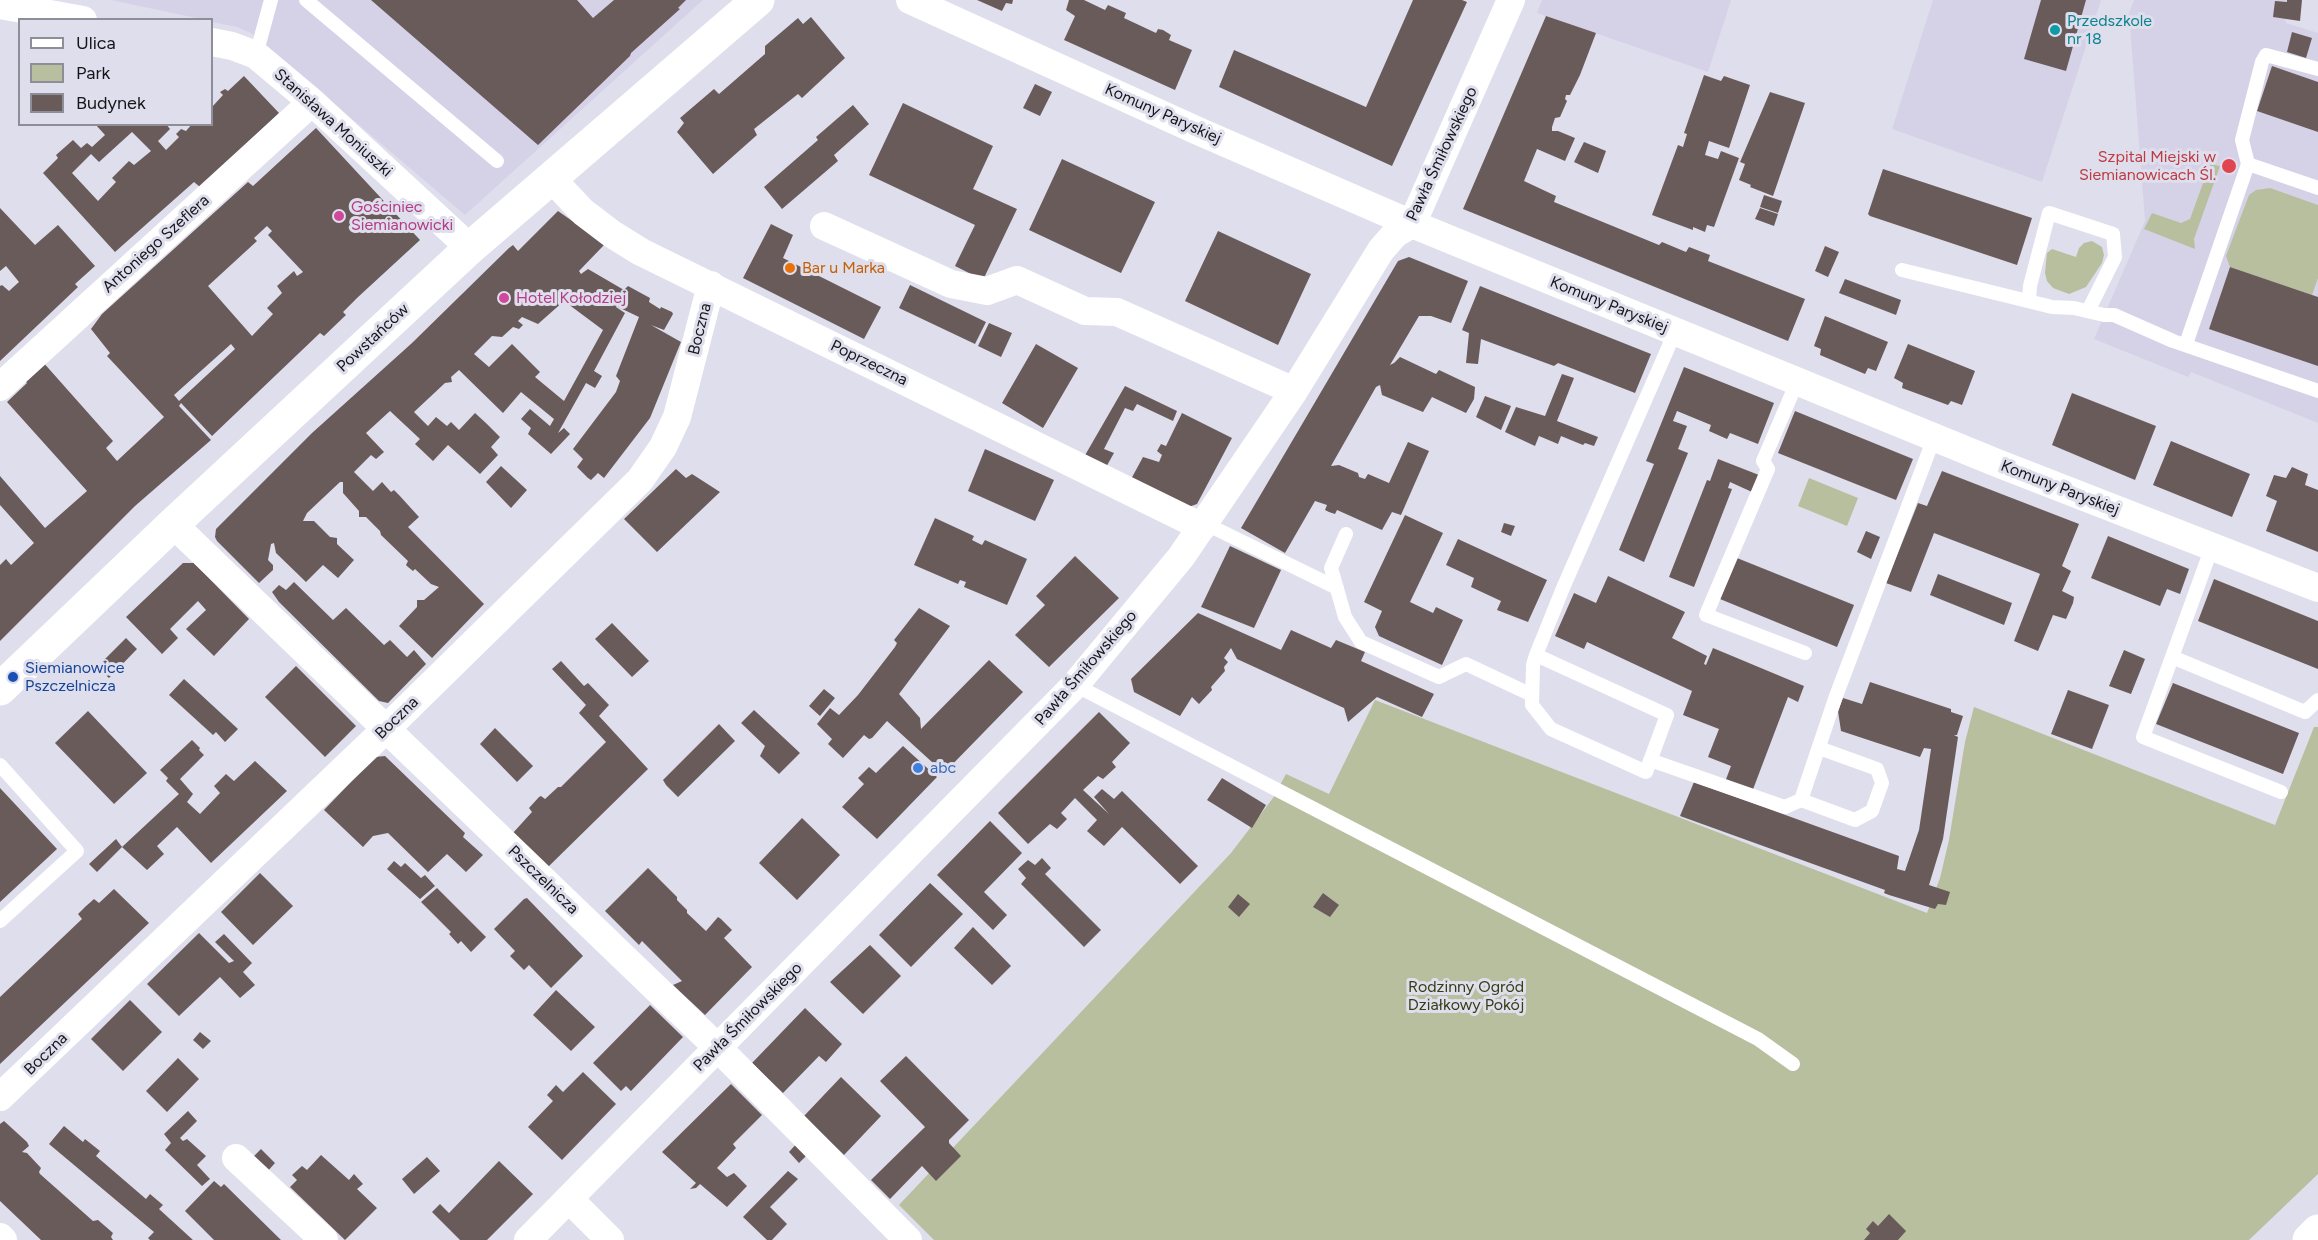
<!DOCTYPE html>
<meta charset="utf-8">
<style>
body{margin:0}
#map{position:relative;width:2318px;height:1240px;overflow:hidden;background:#dfdeec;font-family:Figtree,sans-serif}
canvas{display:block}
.legend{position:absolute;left:18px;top:18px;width:195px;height:108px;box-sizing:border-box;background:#dfdeec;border:2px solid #8f8e98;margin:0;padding:8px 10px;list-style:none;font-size:18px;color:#16151a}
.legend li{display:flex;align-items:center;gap:12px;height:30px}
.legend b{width:30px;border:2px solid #8f8e98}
</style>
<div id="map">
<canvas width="2318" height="1240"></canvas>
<ul class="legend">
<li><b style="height:8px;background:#fff"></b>Ulica</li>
<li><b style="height:16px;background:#b8bf9e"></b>Park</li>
<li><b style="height:16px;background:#695b5a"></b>Budynek</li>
</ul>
</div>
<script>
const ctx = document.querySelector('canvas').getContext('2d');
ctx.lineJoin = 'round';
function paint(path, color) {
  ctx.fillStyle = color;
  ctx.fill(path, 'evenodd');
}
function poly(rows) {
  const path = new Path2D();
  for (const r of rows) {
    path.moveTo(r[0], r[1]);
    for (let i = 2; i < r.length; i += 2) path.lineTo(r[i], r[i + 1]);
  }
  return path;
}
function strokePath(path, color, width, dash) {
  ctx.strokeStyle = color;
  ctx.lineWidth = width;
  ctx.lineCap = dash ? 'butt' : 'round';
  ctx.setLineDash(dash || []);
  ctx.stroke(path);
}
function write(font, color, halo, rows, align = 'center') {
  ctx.font = font + ' Figtree,sans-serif';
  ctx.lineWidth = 6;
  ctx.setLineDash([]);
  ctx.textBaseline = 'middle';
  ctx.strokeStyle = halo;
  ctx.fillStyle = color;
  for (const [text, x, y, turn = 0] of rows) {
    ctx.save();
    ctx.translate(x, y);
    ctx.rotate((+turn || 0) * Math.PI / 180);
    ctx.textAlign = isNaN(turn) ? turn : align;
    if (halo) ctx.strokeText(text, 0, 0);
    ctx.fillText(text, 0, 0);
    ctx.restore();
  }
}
paint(poly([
 [111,0,703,0,465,215,251,33,237,27,212,22,212,20,201,19],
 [1542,0,1731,0,1708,72,1537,13],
 [1933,0,2101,0,2042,182,1892,129],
 [2134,0,2287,0,2285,18,2286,23,2318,33,2318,423,2191,372,2188,377,2094,339,2145,221,2129,13]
]), '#d5d2e8');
paint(poly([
 [2210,164,2220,166,2194,239,2195,249,2144,229,2152,213,2181,223,2190,219],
 [2270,188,2318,205,2318,278,2312,295,2230,267,2226,256,2249,195,2256,190],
 [2092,241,2102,247,2104,255,2102,263,2086,287,2069,294,2053,288,2047,281,2045,273,2047,253,2052,249,2076,257,2079,248,2084,243],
 [1809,478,1858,498,1847,526,1798,506],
 [1375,700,1927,913,1940,878,1949,840,1965,742,1974,707,2275,825,2314,727,2318,727,2318,1174,2249,1240,934,1240,899,1205,1231,853,1273,798,1286,774,1329,794]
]), '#b8bf9e');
paint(poly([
 [371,0,577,0,593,18,614,0,686,0,678,8,680,9,631,53,630,56,538,145],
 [977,0,1013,0,1012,4,1006,3,1002,11],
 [1069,0,1084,0,1105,10,1108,5,1126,13,1124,18,1156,33,1158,29,1163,30,1171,35,1169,40,1192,50,1175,90,1064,40,1075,16,1066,10],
 [1413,0,1462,0,1467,2,1392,166,1219,87,1234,50,1366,107],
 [2041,0,2086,0,2066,71,2024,59],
 [2287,0,2302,0,2300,21,2273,17,2275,1,2287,2],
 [1546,16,1596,33,1580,75,1570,95,1566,95,1565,99,1567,101,1560,117,1555,118,1552,127,1552,131,1558,131,1575,138,1565,161,1537,149,1524,181,1556,196,1554,202,1659,245,1662,242,1686,252,1689,247,1710,255,1708,261,1805,299,1788,341,1463,209],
 [811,17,845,58,802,98,798,94,754,129,757,135,713,174,677,132,684,123,680,118,714,89,719,94,765,54,765,46,798,18,803,24],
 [2292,32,2312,38,2306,58,2287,52],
 [2272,66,2318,82,2318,132,2257,111],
 [1704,75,1721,81,1724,76,1750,85,1729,148,1709,141,1705,155,1718,159,1721,151,1739,158,1714,227,1707,225,1705,232,1693,227,1693,230,1652,215,1678,145,1683,147,1687,134,1684,133],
 [244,76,279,113,200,187,194,182,115,252,43,173,58,158,56,155,73,140,81,148,87,143,92,147,105,135,95,124,166,124,170,129,158,141,166,150,179,137,176,134,181,129,186,131,192,124,212,124,212,107,223,95,220,92,225,89,228,91],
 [132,132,151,151,134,165,129,161,112,178,116,182,98,201,72,173,91,154,99,162],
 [1035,84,1052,92,1040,116,1023,108],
 [1770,92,1805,103,1773,196,1750,187,1751,185,1739,180,1745,164,1740,162],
 [903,103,993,146,973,189,1017,209,983,280,955,266,975,225,869,175],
 [853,105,869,124,834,155,838,161,782,209,764,187,818,140,816,137],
 [316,128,420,240,357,298,343,312,346,315,324,336,320,333,212,436,181,403,179,406,211,440,135,506,0,641,0,565,6,559,11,565,34,543,0,505,0,476,45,528,87,491,7,402,27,383,23,378,42,361,113,441,106,448,117,461,164,417,107,356,110,353,91,329,102,314,248,182,253,186],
 [267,226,272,231,268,235,303,272,297,276,294,271,277,286,282,293,267,308,273,314,252,336,208,286,257,241,254,238],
 [231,344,235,349,179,401,174,395],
 [1584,142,1606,151,1598,173,1574,162],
 [1062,159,1155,202,1121,273,1029,230],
 [1883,169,2032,218,2017,265,1870,216,1868,214],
 [1764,195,1782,201,1778,213,1760,207],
 [0,208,35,245,58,225,95,266,75,284,78,287,0,361,0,286,2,285,9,291,19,282,6,266,0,271],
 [1760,208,1778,214,1774,226,1755,219],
 [558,211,605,244,579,271,581,274,588,269,624,290,628,286,650,298,649,302,660,309,661,307,672,312,673,314,664,330,651,325,681,342,650,418,604,478,598,473,591,480,588,478,577,467,583,459,573,449,616,392,620,381,616,376,639,317,618,307,618,303,616,307,625,313,594,371,602,376,595,388,586,383,558,433,564,428,570,434,551,454,528,434,531,428,521,419,530,409,550,426,554,419,521,392,503,413,459,370,451,377,452,382,445,383,414,412,428,426,436,417,447,426,451,422,459,430,475,413,487,424,500,437,491,447,498,455,480,474,448,445,433,461,415,444,420,439,390,411,366,433,384,452,376,459,371,455,354,472,373,491,382,482,391,492,394,490,399,495,419,517,408,527,484,604,432,658,399,626,417,607,417,600,424,600,439,587,431,584,415,569,413,571,408,567,406,565,408,561,381,535,380,531,366,517,359,517,359,511,343,493,343,482,340,482,307,513,303,521,314,521,330,537,337,538,337,544,354,560,338,578,323,565,306,582,276,553,274,543,271,544,268,560,273,565,273,570,259,583,217,541,215,537,216,529,312,433,412,343,509,248,513,245,518,251],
 [564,301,603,330,564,401,535,377,540,372,512,344,489,367,474,354,492,336,502,337,513,327,519,329,523,325,518,321,522,317,538,324],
 [771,224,793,235,783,258,881,307,864,339,743,278],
 [1218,231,1311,274,1278,345,1185,301],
 [1825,246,1839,252,1828,277,1815,271],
 [1409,257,1468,281,1451,323,1431,316,1419,316,1390,365,1394,363,1400,357,1436,374,1439,370,1475,387,1474,399,1466,413,1432,397,1423,412,1382,395,1380,385,1376,387,1331,466,1339,465,1358,473,1359,477,1365,479,1368,474,1389,483,1408,442,1429,451,1401,515,1392,512,1382,530,1337,510,1335,514,1329,512,1325,510,1327,505,1315,501,1285,553,1241,528,1398,261],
 [2230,267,2318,297,2318,366,2209,329],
 [1845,279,1901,300,1896,315,1839,293],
 [910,285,986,322,975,344,899,308],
 [1480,286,1651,354,1635,393,1558,363,1554,366,1481,339,1478,364,1466,363,1469,333,1462,330],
 [1825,316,1888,342,1876,371,1868,368,1865,374,1820,355,1821,349,1814,346],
 [989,323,1012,333,1001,357,978,346],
 [1036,344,1078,368,1043,428,1002,403],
 [1908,344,1975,371,1962,405,1951,401,1948,405,1902,388,1903,383,1894,378],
 [1684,367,1774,403,1758,444,1730,433,1727,439,1709,431,1711,425,1677,411,1673,421,1687,426,1678,449,1688,453,1644,562,1619,550,1654,464,1646,461],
 [1562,374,1574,378,1557,421,1598,437,1594,446,1585,443,1583,445,1561,436,1558,444,1539,436,1535,446,1505,432,1516,407,1545,416],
 [1125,386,1177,411,1173,421,1137,404,1133,411,1125,408,1104,449,1114,453,1105,469,1084,457],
 [2072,393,2156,426,2135,480,2052,445],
 [1485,396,1511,406,1501,430,1476,417],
 [1795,411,1913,459,1896,500,1778,453],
 [1182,413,1232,438,1197,504,1183,509,1130,481,1143,457,1159,462,1162,455,1157,451,1161,444,1166,446],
 [2171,441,2250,474,2232,517,2153,485],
 [985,449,1054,480,1035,521,968,491],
 [1718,459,1759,475,1752,492,1730,482,1728,488,1732,489,1694,587,1669,577,1707,480,1710,481],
 [501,466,527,490,511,508,486,482],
 [2292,467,2308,474,2305,485,2318,490,2318,552,2266,531,2277,501,2266,496,2274,475,2286,478],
 [676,469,686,478,692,474,720,492,657,552,624,519],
 [1942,471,2079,524,2062,566,2071,571,2062,591,2074,597,2073,603,2066,619,2053,615,2038,651,2014,641,2040,574,2038,573,1934,533,1911,592,1886,583,1918,503,1927,506],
 [1405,515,1443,533,1410,602,1433,613,1436,607,1463,620,1442,665,1379,636,1375,627,1382,611,1364,602],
 [935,518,974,536,972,540,982,545,985,540,1027,559,1007,605,964,587,966,582,960,580,958,584,914,565],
 [1504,523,1515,526,1511,536,1501,532],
 [1866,531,1880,537,1871,559,1857,552],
 [2108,536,2189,569,2180,594,2167,589,2160,606,2091,578],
 [1458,539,1547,580,1528,622,1497,610,1501,601,1471,587,1474,578,1446,565],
 [1230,546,1281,570,1254,628,1201,607],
 [1075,556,1119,598,1049,667,1015,635,1045,605,1036,596],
 [1737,558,1854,605,1837,647,1720,599],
 [183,563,194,563,249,619,214,656,186,629,206,610,198,601,170,629,178,638,162,654,126,617],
 [1938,574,2012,603,2004,625,1930,595],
 [1608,576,1685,612,1672,638,1707,656,1704,664,1706,665,1713,648,1804,686,1798,702,1788,697,1752,792,1725,782,1731,766,1708,757,1719,729,1683,715,1692,691,1587,642,1584,649,1555,636,1574,593,1596,603],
 [2214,579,2318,621,2318,669,2198,621],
 [294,582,333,620,346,608,384,645,390,640,407,657,414,650,426,664,388,703,379,701,279,602,272,592,279,585,286,590],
 [919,608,950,626,899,694,920,718,921,729,989,660,1023,692,944,773,887,721,872,738,869,739,864,735,843,758,828,744,832,739,817,724,830,708,839,715,858,695,895,647,897,643,894,640],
 [1198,613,1281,650,1291,630,1331,648,1336,640,1365,652,1361,661,1434,694,1422,717,1377,697,1348,722,1344,708,1237,659,1231,648,1224,658,1228,662,1224,667,1225,671,1211,687,1212,690,1199,704,1192,697,1180,716,1134,692,1131,679],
 [612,623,649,661,632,677,595,639],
 [126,638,137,649,109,678,97,667],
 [2124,650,2145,659,2131,694,2109,686],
 [561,661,584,686,588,683,609,705,599,716,648,769,548,867,512,834,532,812,529,808,539,797,541,796,545,799,558,787,561,787,606,742,579,713,586,705,552,669],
 [296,666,356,726,325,757,265,697],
 [184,679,238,729,225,742,216,732,213,735,169,695],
 [1870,682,1951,709,1951,712,1963,716,1957,735,1954,735,1958,737,1943,839,1929,885,1950,892,1946,905,1938,904,1935,909,1889,895,1884,893,1885,890,1680,816,1694,782,1899,856,1897,869,1905,871,1919,830,1931,749,1924,748,1920,757,1841,731,1838,711,1843,698,1862,704],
 [2173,683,2299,733,2283,774,2156,724],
 [824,689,835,698,820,716,809,706],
 [2068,690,2109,705,2092,749,2051,734],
 [754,710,800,753,779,774,760,756,765,746,741,723],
 [88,711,147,773,114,804,55,743],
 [1099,712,1130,743,1112,762,1116,767,1103,779,1098,776,1083,790,1109,814,1094,797,1102,789,1114,799,1122,791,1198,866,1180,884,1122,827,1104,846,1087,831,1097,820,1075,798,1061,813,1067,819,1057,829,1050,824,1028,844,998,813],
 [719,724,735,741,678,797,666,785,663,780],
 [495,728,533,766,517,782,480,744],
 [192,740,200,748,199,750,204,755,180,779,193,794,187,802,200,814,220,793,214,786,226,774,234,781,255,761,287,791,211,863,177,827,157,846,164,854,147,870,122,847,97,872,89,864,116,839,122,847,179,794,166,781,168,778,160,770],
 [903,746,937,777,877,839,842,807,864,784,858,778,869,767,876,773],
 [385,756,465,833,463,837,483,855,466,872,447,854,428,872,388,833,373,836,363,847,324,810,375,757],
 [1222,778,1266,805,1252,828,1207,800],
 [0,788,57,849,0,902],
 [802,818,840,855,797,900,759,863],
 [990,821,1022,853,984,892,1007,915,993,930,937,875],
 [1042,858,1051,868,1045,874,1101,930,1084,947,1021,884,1026,878,1018,869,1028,860,1035,865],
 [394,861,401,867,405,863,421,878,425,875,435,886,420,899,387,869],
 [648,868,677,897,677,900,687,910,687,913,706,931,718,917,721,919,732,930,724,938,752,967,705,1015,673,985,682,981,642,941,639,945,605,911],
 [260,873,293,906,253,945,221,912],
 [930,883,963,914,911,967,879,935],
 [437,888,486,937,471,952,461,941,458,944,449,934,451,932,421,902],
 [114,889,149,923,0,1064,0,997,82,919,78,914,85,907,94,899,99,903],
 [1323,893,1339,905,1330,917,1313,907],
 [1238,894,1250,904,1239,917,1228,907],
 [527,898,583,956,551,988,529,965,524,970,510,956,515,951,494,929,524,899],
 [973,927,1011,966,992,985,954,948],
 [199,933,229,963,234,961,215,942,224,934,252,963,243,972,255,985,240,998,220,977,179,1016,147,984],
 [870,945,901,976,863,1014,830,982],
 [556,990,595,1027,571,1051,533,1015],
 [130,1000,162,1032,123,1071,91,1039],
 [650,1005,683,1037,631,1091,626,1086,621,1091,593,1063],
 [805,1008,842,1044,826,1062,819,1056,783,1093,752,1063],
 [200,1032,211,1041,203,1049,193,1040],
 [906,1056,969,1120,949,1140,949,1143,961,1156,936,1181,922,1166,890,1199,871,1180,925,1127,880,1081],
 [178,1058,199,1079,167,1112,146,1091],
 [583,1072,616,1104,562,1160,528,1127,553,1101,547,1095,556,1085,563,1092],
 [841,1077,881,1116,844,1155,804,1116],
 [731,1084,762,1115,733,1144,736,1148,717,1168,727,1177,734,1173,747,1186,727,1207,700,1184,696,1188,690,1189,696,1183,662,1152],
 [188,1111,197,1121,180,1138,183,1141,187,1139,206,1156,197,1165,210,1179,202,1186,165,1150,171,1143,164,1134],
 [4,1121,27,1142,29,1146,22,1152,27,1153,41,1168,39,1172,40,1174,93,1221,98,1220,113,1233,111,1237,113,1240,41,1240,0,1201,0,1124],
 [64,1126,83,1142,85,1139,100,1151,96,1156,146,1199,150,1194,163,1205,159,1209,193,1240,150,1240,148,1238,154,1232,49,1144],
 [797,1143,808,1154,799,1163,789,1152],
 [261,1149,275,1163,267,1172,252,1158],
 [321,1155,349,1180,354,1174,363,1184,357,1189,377,1208,345,1240,290,1187,297,1180,292,1175,302,1166,307,1170],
 [427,1157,440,1171,414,1194,402,1179],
 [499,1161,533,1194,487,1240,460,1240,432,1212,440,1204,449,1213],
 [788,1171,798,1179,770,1207,787,1224,772,1240,767,1240,743,1217],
 [214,1181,221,1187,224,1184,281,1240,214,1240,185,1211],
 [1889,1214,1906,1231,1898,1240,1864,1240,1870,1233,1866,1229,1873,1221,1878,1226]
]), '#695b5a');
strokePath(poly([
 [306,0,497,161],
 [256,55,271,0],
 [2248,164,2242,140,2262,62,2266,55,2318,69],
 [1902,270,2052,307,2074,308,2104,315,2114,315,2173,341,2318,391],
 [2029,300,2030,286,2049,213,2113,234,2115,257,2088,311],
 [2186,344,2248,164,2318,188],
 [1797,382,1763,461,1768,469,1706,615,1805,653],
 [1204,523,1337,588],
 [1346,534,1331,568,1345,617,1361,642,1439,677,1466,664,1532,695],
 [2212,547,2143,737,2281,792],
 [1536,655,1667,715,1646,772,1551,729,1532,705,1533,665,1536,655,1563,588,1675,332],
 [2172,657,2305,712,2318,700],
 [1075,685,1758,1039,1793,1064],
 [1650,760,1785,807,1801,800,1836,696,1934,438],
 [0,765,77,851,0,921],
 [1801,800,1855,820,1872,811,1882,783,1877,769,1819,748]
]), '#fff', 14);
strokePath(poly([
 [910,0,1198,131,1412,224,1997,463,2318,588],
 [0,5,83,20],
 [212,42,232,46,256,55,312,102,470,248],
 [551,178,583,212,612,234,641,252,1202,527],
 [824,226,951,284,987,291,1017,280,1085,311,1117,312,1294,391],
 [0,387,312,102],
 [173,524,718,1048,908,1240],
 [0,1097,386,729,640,480,663,447,677,417,711,285],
 [236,1158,324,1240],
 [569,1199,610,1240],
 [0,1237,3,1240],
 [528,1240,1075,685,1181,557,1294,391,1381,250,1395,234,1412,224,1511,0]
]), '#fff', 28);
strokePath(poly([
 [0,689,173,524,470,248,758,0],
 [2309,1240,2318,1231]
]), '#fff', 33);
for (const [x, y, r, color] of [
 [2055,30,6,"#0f9aa8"],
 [2229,166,8,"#e0444e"],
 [339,216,6,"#d1479c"],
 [790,268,6,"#e8710a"],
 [504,298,6,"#d1479c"],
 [13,677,6,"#1a4fb4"],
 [918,768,6,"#3f7fe0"]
]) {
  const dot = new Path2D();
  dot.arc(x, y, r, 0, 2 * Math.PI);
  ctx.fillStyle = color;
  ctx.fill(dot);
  strokePath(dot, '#dfdeec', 2);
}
write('16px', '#0d838f', '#dfdeec', [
 ["Przedszkole",2067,21],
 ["nr 18",2067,39]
], 'left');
write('16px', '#16151a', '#dfdeec', [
 ["Komuny Paryskiej",1163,114,24],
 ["Stanisława Moniuszki",333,123,42],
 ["Pawła Śmiłowskiego",1442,154,-65],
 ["Antoniego Szeflera",156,244,-42],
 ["Komuny Paryskiej",1609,305,22],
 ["Boczna",700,329,-76],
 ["Powstańców",373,338,-43],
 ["Poprzeczna",869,363,26],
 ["Komuny Paryskiej",2060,488,21],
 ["Pawła Śmiłowskiego",1086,668,-49],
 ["Boczna",397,718,-44],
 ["Pszczelnicza",543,880,44],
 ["Pawła Śmiłowskiego",748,1017,-45],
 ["Boczna",46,1054,-44]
]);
write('16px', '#be3a42', '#dfdeec', [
 ["Szpital Miejski w",2216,157],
 ["Siemianowicach Śl.",2216,175]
], 'right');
write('16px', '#b23c85', '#dfdeec', [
 ["Gościniec",351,207],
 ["Siemianowicki",351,225],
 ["Hotel Kołodziej",516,298]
], 'left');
write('16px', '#c56008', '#dfdeec', [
 ["Bar u Marka",802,268]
], 'left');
write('16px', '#164399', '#dfdeec', [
 ["Siemianowice",25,668],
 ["Pszczelnicza",25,686]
], 'left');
write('16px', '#366cbe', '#dfdeec', [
 ["abc",930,768]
], 'left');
write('16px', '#363d13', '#dfdeec', [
 ["Rodzinny Ogród",1466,987],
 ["Działkowy Pokój",1466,1005]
]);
</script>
